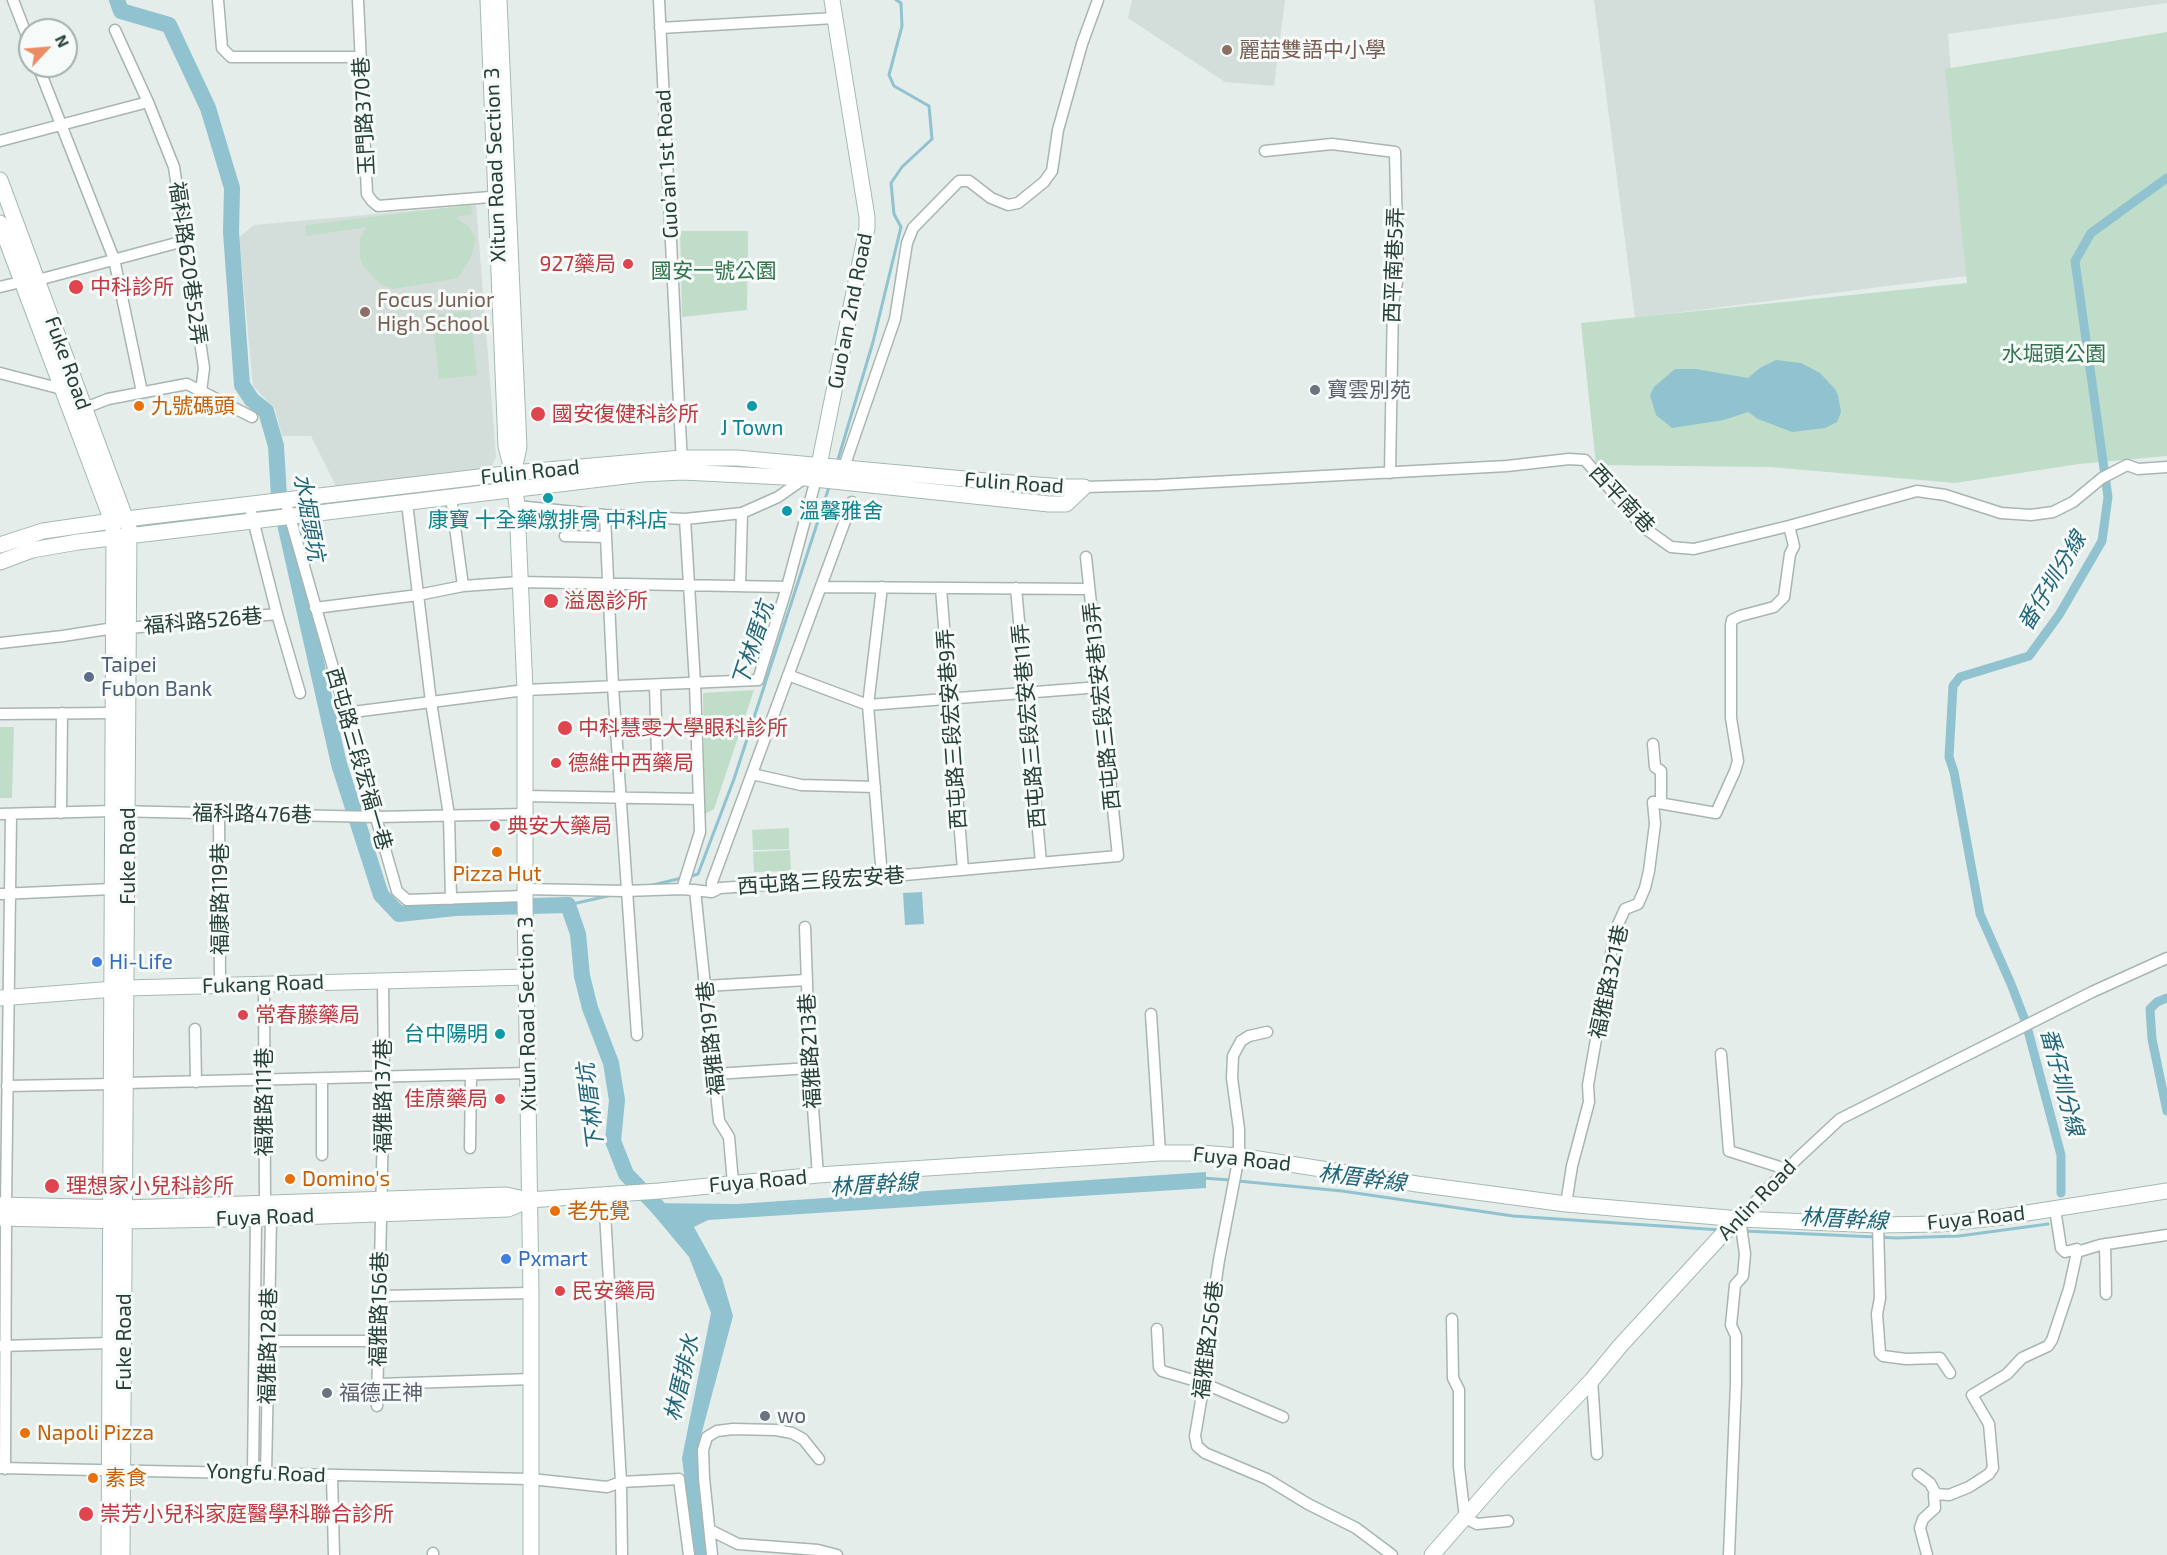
<!DOCTYPE html>
<meta charset="utf-8">
<style>
body{margin:0}
#map{position:relative;width:2167px;height:1555px;overflow:hidden;background:#e5edea;font-family:"Exo 2",sans-serif}
canvas{display:block}
.north{position:absolute;left:18px;top:18px;width:60px;height:60px;box-sizing:border-box;background:#f6faf8;border:2px solid #a2afac;border-radius:50%;rotate:64deg;font-size:16px;font-weight:700;line-height:24px;text-align:center;color:#253f39}
.north::after{content:'';display:block;margin:auto;width:21px;height:27px;background:#eb8c65;clip-path:polygon(50% 0,100% 100%,50% 72%,0 100%)}
</style>
<div id="map">
<canvas width="2167" height="1555"></canvas>
<div class="north">N</div>
</div>
<script>
const ctx = document.querySelector('canvas').getContext('2d');
ctx.lineJoin = 'round';
function paint(path, color) {
  ctx.fillStyle = color;
  ctx.fill(path, 'evenodd');
}
function poly(rows) {
  const path = new Path2D();
  for (const r of rows) {
    path.moveTo(r[0], r[1]);
    for (let i = 2; i < r.length; i += 2) path.lineTo(r[i], r[i + 1]);
  }
  return path;
}
function strokePath(path, color, width, dash) {
  ctx.strokeStyle = color;
  ctx.lineWidth = width;
  ctx.lineCap = dash ? 'butt' : 'round';
  ctx.setLineDash(dash || []);
  ctx.stroke(path);
}
function write(font, color, halo, rows, align = 'center') {
  ctx.font = font + ' "Exo 2","Noto Sans TC",sans-serif';
  ctx.lineWidth = 6;
  ctx.setLineDash([]);
  ctx.textBaseline = 'middle';
  ctx.strokeStyle = halo;
  ctx.fillStyle = color;
  for (const [text, x, y, turn = 0] of rows) {
    ctx.save();
    ctx.translate(x, y);
    ctx.rotate((+turn || 0) * Math.PI / 180);
    ctx.textAlign = isNaN(turn) ? turn : align;
    if (halo) ctx.strokeText(text, 0, 0);
    ctx.fillText(text, 0, 0);
    ctx.restore();
  }
}
paint(poly([
 [1132,0,1285,0,1274,86,1225,82,1128,18],
 [1594,0,2167,0,2167,3,1948,34,1967,276,1635,318],
 [476,205,496,457,490,469,336,486,311,436,282,436,275,409,253,386,239,237,254,225]
]), '#d3ddd9');
paint(poly([
 [2167,32,2167,456,2079,464,1955,483,1770,467,1596,465,1581,323,1967,283,1945,69],
 [471,205,472,215,455,217,469,227,476,239,471,257,458,278,393,289,382,285,376,280,362,264,360,256,360,238,367,227,306,236,306,225],
 [680,231,748,231,747,310,682,317],
 [470,311,477,375,439,379,432,315],
 [754,690,714,809,705,814,703,693],
 [0,727,14,727,12,798,0,798],
 [789,828,789,849,753,850,752,830],
 [790,850,791,871,754,872,753,852]
]), '#bfddc9');
paint(poly([
 [1776,360,1801,363,1820,373,1835,389,1838,395,1841,412,1837,422,1825,428,1792,432,1758,419,1748,412,1724,420,1672,428,1656,415,1650,395,1654,387,1675,369,1696,369,1748,378,1760,368],
 [922,892,924,924,905,925,903,893],
 [1206,1172,1206,1188,708,1220,694,1227,722,1278,733,1316,699,1443,709,1555,694,1555,682,1458,711,1313,689,1257,644,1203,737,1204]
]), '#90c3cf');
strokePath(poly([
 [837,463,873,342,901,227,894,214,891,183,902,167,932,139,929,106,894,86,889,75,902,26,901,3,896,0],
 [688,877,698,874,734,779,829,487],
 [653,885,682,878],
 [568,905,612,895],
 [1202,1178,1231,1180],
 [1238,1181,1342,1191,1513,1216,1721,1230],
 [1745,1231,1897,1238,1959,1236,2048,1224]
]), '#90c3cf', 3);
strokePath(poly([
 [2167,998,2157,1002,2150,1009,2152,1039,2167,1111],
 [2061,1193,2061,1155,2026,1023,2011,984,1980,914,1954,772,1949,757,1953,686,1960,677,2029,656,2059,615,2102,541,2108,497,2075,261,2091,233,2167,178]
]), '#90c3cf', 9);
strokePath(poly([
 [117,0,121,11,169,25,208,108,232,188,231,232,242,385,252,400,266,411,276,446,279,497,339,764,381,895,399,914,455,908,568,905,578,934,582,976,590,1008,611,1063,617,1100,613,1141,626,1174,670,1220]
]), '#90c3cf', 16);
const street = poly([
 [13,0,30,44],
 [218,0,222,48,231,57,361,57],
 [358,0,367,194,372,201,378,206,503,196],
 [659,0,682,464],
 [660,28,835,18],
 [115,30,148,102,174,167,204,368,201,392],
 [38,66,114,259,142,392],
 [0,141,148,102],
 [1265,151,1332,144,1395,152,1398,277,1393,302,1390,473],
 [38,280,184,241],
 [0,287,21,282],
 [0,373,62,389],
 [85,408,108,399,187,384,252,417],
 [844,467,895,319,907,243,913,228,959,181,969,181,991,198,1008,205,1018,203,1044,182,1052,171,1058,130,1082,44,1098,0],
 [1084,487,1158,485,1507,466,1569,459,1585,460,1643,527,1671,547,1694,549,1789,526,1917,491,1945,495,2001,513,2031,515,2053,512,2073,502,2102,478,2127,465,2138,469,2167,467],
 [451,497,463,586],
 [285,500,397,891,407,900,525,896],
 [407,503,431,702,449,815,451,899],
 [249,504,277,614,300,693],
 [517,506,605,515,685,519,742,513,778,497,805,478],
 [605,515,613,687,637,1035],
 [565,536,606,537],
 [740,586,742,513],
 [821,587,1089,589],
 [882,587,868,705,882,877],
 [941,588,963,870],
 [1016,588,1041,863],
 [315,608,418,595,463,586,519,582,787,587],
 [129,628,277,614],
 [0,643,63,636,114,628],
 [788,675,868,705,1100,687],
 [655,685,657,755],
 [345,713,525,690,758,680,787,587,816,479],
 [0,714,113,713],
 [1653,744,1655,767,1661,771,1661,803],
 [752,774,801,785,875,787],
 [525,796,699,799],
 [61,813,62,713],
 [0,814,113,811,376,817,525,814],
 [219,814,220,985],
 [525,889,625,891,682,889,712,892,720,888,882,877,1118,856,1086,557],
 [682,889,700,832,695,683,685,519],
 [695,890,719,1121,729,1137,733,1183],
 [712,892,712,882,852,502],
 [0,894,112,889],
 [805,927,810,1068,818,1175],
 [706,986,806,980],
 [1151,1014,1160,1153],
 [195,1029,196,1082],
 [1267,1032,1249,1036,1241,1041,1233,1056,1232,1078,1239,1129,1239,1156,1219,1260,1212,1308,1202,1374,1203,1389,1195,1436,1197,1446,1205,1453,1267,1479,1308,1504,1356,1528,1392,1555],
 [1721,1054,1729,1151,1786,1169],
 [715,1074,810,1068],
 [322,1079,322,1155],
 [126,1083,528,1073],
 [7,1086,113,1084],
 [470,1148,471,1075],
 [604,1195,609,1282],
 [1566,1204,1572,1166,1589,1102,1588,1085,1615,931,1625,909,1638,904,1645,888,1649,871,1655,824,1653,802,1716,813,1735,771,1738,761,1731,718,1731,625,1732,620,1740,616,1774,607,1784,597,1790,554,1794,546,1789,526],
 [6,1205,11,815],
 [1878,1225,1880,1298,1877,1314,1880,1353,1883,1356,1906,1359,1940,1358,1950,1373],
 [2105,1244,2106,1294],
 [2077,1252,2100,1245,2167,1235],
 [610,1291,621,1482,622,1555],
 [380,1296,531,1293],
 [1452,1319,1453,1378,1459,1390,1459,1467,1465,1518,1477,1524,1508,1521],
 [1157,1329,1159,1367,1162,1371,1203,1383,1283,1417],
 [262,1341,379,1341],
 [0,1346,111,1343],
 [1592,1380,1597,1454],
 [378,1384,532,1379],
 [377,1406,384,1077,383,980],
 [0,1468,531,1479,607,1487,621,1482,679,1479,689,1555],
 [5,1469,6,1218],
 [253,1473,256,1218,265,1202,264,984],
 [266,1474,271,1218],
 [1918,1474,1930,1483,1936,1494,1934,1495,1935,1508,1923,1519,1920,1528,1927,1555],
 [332,1475,334,1555],
 [1936,1494,1949,1495,1969,1487,1989,1474,1993,1468,1989,1424,1972,1395,2007,1374,2022,1358,2048,1346,2052,1340,2069,1289,2077,1252,2077,1249,2065,1252,2061,1248,2055,1209],
 [710,1530,738,1544,818,1550,837,1555],
 [433,1553,433,1555],
 [712,1555,704,1478,703,1450,707,1437,717,1431,733,1429,776,1430,792,1433,803,1439,819,1459],
 [1729,1555,1736,1384,1736,1336,1731,1325,1735,1285,1743,1276,1745,1254,1740,1219,1754,1203,1797,1159,1840,1119,2092,992,2167,958]
]);
const secondary = poly([
 [488,0,506,446,513,473,517,506,525,690,525,901,531,1293,531,1555],
 [499,0,519,447,514,470],
 [0,180,129,528,122,1555],
 [0,223,112,521,114,537,109,1555],
 [817,475,867,228,867,217,832,0],
 [0,545,43,531,126,519,513,473,682,458,737,458,986,481,1063,487,1084,487],
 [0,562,32,550,78,542,642,474,682,472,805,478,1049,504,1066,504,1084,487],
 [0,998,127,988,526,977],
 [0,1205,125,1208,506,1195,529,1200,659,1191,818,1175,1160,1153,1201,1153,1239,1156,1417,1184,1566,1204,1740,1219,1878,1225,1939,1224,2002,1217,2167,1191],
 [0,1218,124,1221,271,1218,508,1209,529,1200],
 [1432,1555,1500,1477,1592,1380,1620,1346,1721,1236,1740,1219]
]);
strokePath(street, '#a8b5b1', 13);
strokePath(secondary, '#a4b9b2', 17);
strokePath(street, '#fff', 10);
strokePath(secondary, '#fff', 15);
for (const [x, y, r, color] of [
 [1227,50,6,"#8d6e63"],
 [628,264,6,"#e0444e"],
 [76,287,8,"#e0444e"],
 [365,312,6,"#8d6e63"],
 [1315,390,6,"#6b7280"],
 [139,406,6,"#e8710a"],
 [752,406,6,"#0f9aa8"],
 [538,414,8,"#e0444e"],
 [548,498,6,"#0f9aa8"],
 [787,511,6,"#0f9aa8"],
 [551,601,8,"#e0444e"],
 [89,677,6,"#5c6f8a"],
 [565,728,8,"#e0444e"],
 [556,763,6,"#e0444e"],
 [495,826,6,"#e0444e"],
 [497,852,6,"#e8710a"],
 [97,962,6,"#3f7fe0"],
 [243,1015,6,"#e0444e"],
 [500,1034,6,"#0f9aa8"],
 [500,1099,6,"#e0444e"],
 [290,1179,6,"#e8710a"],
 [52,1186,8,"#e0444e"],
 [555,1211,6,"#e8710a"],
 [506,1259,6,"#3f7fe0"],
 [560,1291,6,"#e0444e"],
 [327,1393,6,"#6b7280"],
 [765,1416,6,"#6b7280"],
 [25,1433,6,"#e8710a"],
 [93,1478,6,"#e8710a"],
 [86,1514,8,"#e0444e"]
]) {
  const dot = new Path2D();
  dot.arc(x, y, r, 0, 2 * Math.PI);
  ctx.fillStyle = color;
  ctx.fill(dot);
  strokePath(dot, '#f6faf8', 2);
}
write('21px', '#785e54', '#f6faf8', [
 ["麗喆雙語中小學",1239,50],
 ["Focus Junior",377,300],
 ["High School",377,324]
], 'left');
write('21px', '#253f39', '#f6faf8', [
 ["玉門路370巷",364,116,-93],
 ["Guo’an 1st Road",667,164,-93],
 ["Xitun Road Section 3",495,165,-92],
 ["福科路620巷52弄",188,263,82],
 ["西平南巷5弄",1394,265,-88],
 ["Guo’an 2nd Road",850,311,-79],
 ["Fuke Road",68,363,70],
 ["Fulin Road",530,472,-6],
 ["Fulin Road",1014,483,4],
 ["西平南巷",1622,499,47],
 ["福科路526巷",203,621,-5],
 ["西屯路三段宏安巷13弄",1102,706,-96],
 ["西屯路三段宏安巷11弄",1029,726,-95],
 ["西屯路三段宏安巷9弄",952,729,-94],
 ["西屯路三段宏福一巷",359,759,74],
 ["福科路476巷",252,814,1],
 ["Fuke Road",128,856,-90],
 ["西屯路三段宏安巷",821,881,-4],
 ["福康路119巷",220,899,-90],
 ["福雅路321巷",1609,982,-78],
 ["Fukang Road",263,984,-2],
 ["Xitun Road Section 3",527,1014,-91],
 ["福雅路197巷",711,1038,-96],
 ["福雅路213巷",810,1051,-93],
 ["福雅路137巷",383,1096,-90],
 ["福雅路111巷",264,1102,-90],
 ["Fuya Road",1242,1159,6],
 ["Fuya Road",758,1181,-5],
 ["Anlin Road",1757,1200,-46],
 ["Fuya Road",265,1217,-2],
 ["Fuya Road",1976,1218,-6],
 ["福雅路156巷",379,1309,-89],
 ["福雅路256巷",1208,1340,-83],
 ["Fuke Road",124,1342,-90],
 ["福雅路128巷",268,1346,-89],
 ["Yongfu Road",266,1473,2]
]);
write('21px', '#be3a42', '#f6faf8', [
 ["927藥局",616,264,"right"],
 ["中科診所",90,287],
 ["國安復健科診所",552,414],
 ["溢恩診所",564,601],
 ["中科慧雯大學眼科診所",578,728],
 ["德維中西藥局",568,763],
 ["典安大藥局",507,826],
 ["常春藤藥局",255,1015],
 ["佳蒝藥局",488,1099,"right"],
 ["理想家小兒科診所",66,1186],
 ["民安藥局",572,1291],
 ["崇芳小兒科家庭醫學科聯合診所",100,1514]
], 'left');
write('21px', '#31744e', '#f6faf8', [
 ["國安一號公園",714,271],
 ["水堀頭公園",2054,354]
]);
write('21px', '#5b616d', '#f6faf8', [
 ["寶雲別苑",1327,390],
 ["福德正神",339,1393],
 ["wo",777,1416]
], 'left');
write('21px', '#c56008', '#f6faf8', [
 ["九號碼頭",151,406],
 ["Pizza Hut",497,874,"center"],
 ["Domino's",302,1179],
 ["老先覺",567,1211],
 ["Napoli Pizza",37,1433],
 ["素食",105,1478]
], 'left');
write('21px', '#0d838f', '#f6faf8', [
 ["J Town",752,428],
 ["溫馨雅舍",799,511,"left"],
 ["康寶 十全藥燉排骨 中科店",548,520],
 ["台中陽明",488,1034,"right"]
]);
write('21px', '#4e5e75', '#f6faf8', [
 ["Taipei",101,665],
 ["Fubon Bank",101,689]
], 'left');
write('21px', '#366cbe', '#f6faf8', [
 ["Hi-Life",109,962],
 ["Pxmart",518,1259]
], 'left');
write('italic 22px', '#216678', '#f6faf8', [
 ["水堀頭坑",309,517,80],
 ["番仔圳分線",2052,581,-59],
 ["下林厝坑",753,644,-72],
 ["番仔圳分線",2062,1082,75],
 ["下林厝坑",591,1107,-97],
 ["林厝幹線",1362,1178,7],
 ["林厝幹線",874,1185,-4],
 ["林厝幹線",1844,1219,3],
 ["林厝排水",682,1378,-77]
]);
</script>
